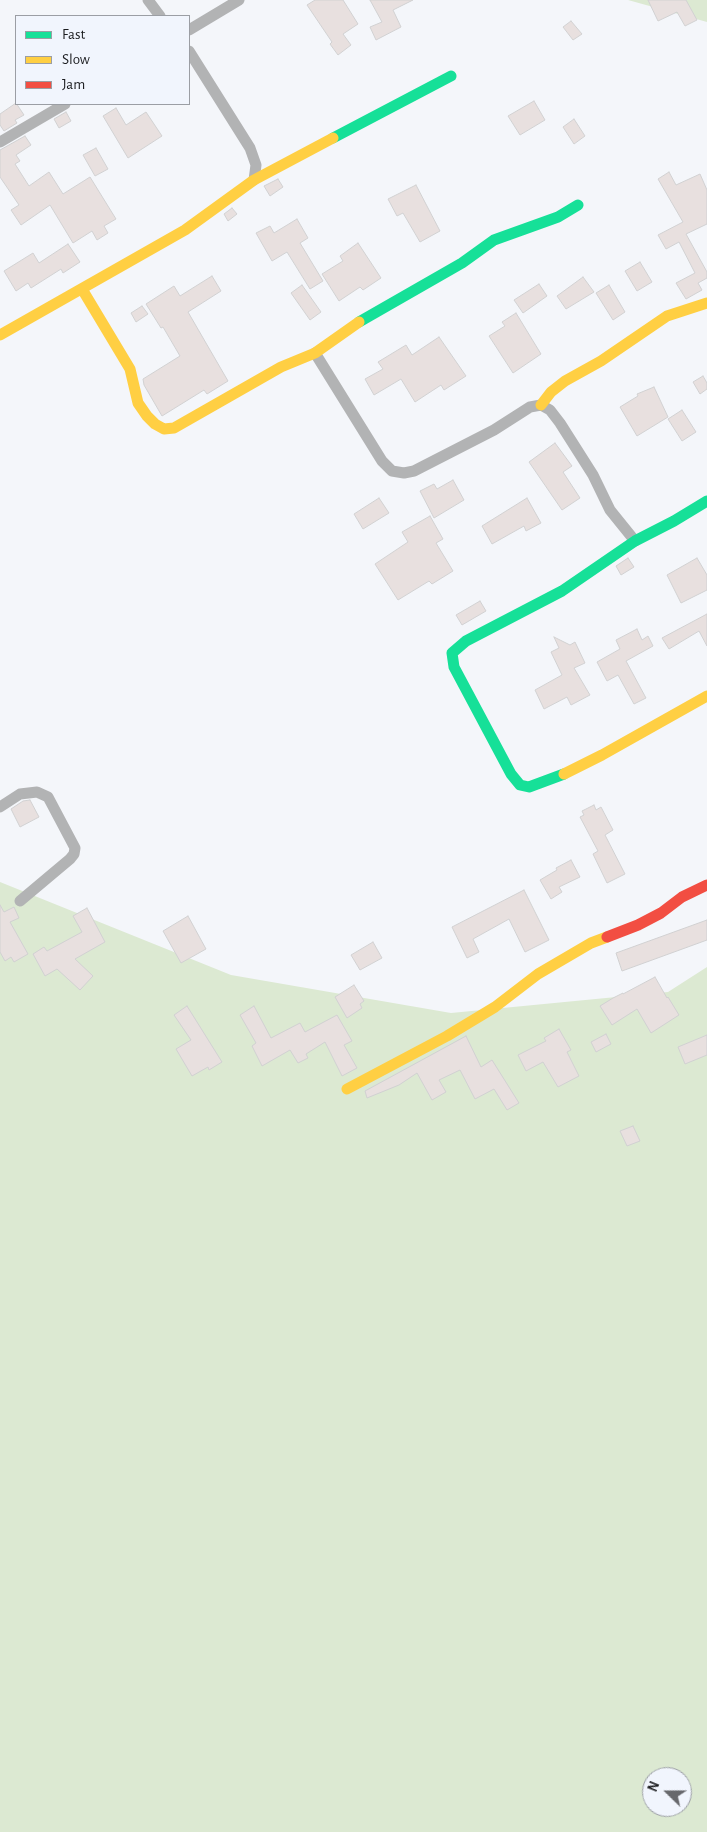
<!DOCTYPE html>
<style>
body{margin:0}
#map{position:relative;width:707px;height:1832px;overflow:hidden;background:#f4f6fa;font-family:"Alegreya Sans",sans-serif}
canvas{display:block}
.legend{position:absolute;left:15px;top:15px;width:175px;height:90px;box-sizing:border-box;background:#f1f5fd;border:1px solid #9b9ea4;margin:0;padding:6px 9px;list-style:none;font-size:15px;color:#1b1c1f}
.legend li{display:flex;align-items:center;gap:10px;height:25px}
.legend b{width:25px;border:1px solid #9b9ea4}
.north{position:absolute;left:642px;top:1767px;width:50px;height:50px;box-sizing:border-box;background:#f1f5fd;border:1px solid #9b9ea4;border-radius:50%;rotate:292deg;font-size:14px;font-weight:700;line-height:20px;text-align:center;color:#1b1c1f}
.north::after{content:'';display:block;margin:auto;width:18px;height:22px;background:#67686c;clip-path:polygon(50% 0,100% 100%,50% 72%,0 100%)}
</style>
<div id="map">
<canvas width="707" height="1832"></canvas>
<ul class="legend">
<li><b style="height:6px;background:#16e098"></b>Fast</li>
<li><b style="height:6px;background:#ffcf43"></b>Slow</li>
<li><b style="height:6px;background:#f24e42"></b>Jam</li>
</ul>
<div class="north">N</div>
</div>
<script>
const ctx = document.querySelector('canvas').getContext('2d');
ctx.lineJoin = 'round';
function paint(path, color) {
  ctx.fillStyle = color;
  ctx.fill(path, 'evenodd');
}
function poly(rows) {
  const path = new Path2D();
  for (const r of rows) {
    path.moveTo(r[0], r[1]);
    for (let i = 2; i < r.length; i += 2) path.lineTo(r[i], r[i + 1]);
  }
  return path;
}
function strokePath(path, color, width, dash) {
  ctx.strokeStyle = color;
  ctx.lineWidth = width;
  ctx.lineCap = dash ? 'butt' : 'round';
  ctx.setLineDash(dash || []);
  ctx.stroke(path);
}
paint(poly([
 [628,0,707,0,707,22],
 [0,882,231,975,451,1013,668,992,707,967,707,1832,0,1832],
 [652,1777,682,1777,682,1807,652,1807]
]), '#dce9d2');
const building = poly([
 [315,0,343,0,358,24,343,34,351,45,338,55,330,44,332,42,307,5,315,0],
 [370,0,413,0,393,10,401,27,376,40,370,27,382,22,370,0],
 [648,0,686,0,697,20,685,26,677,12,658,21,648,0],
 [571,21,582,34,573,40,563,27,571,21],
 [534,101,545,120,520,135,508,116,534,101],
 [16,103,24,115,15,120,17,123,4,131,0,125,0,114,16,103],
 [116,108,126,125,146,112,162,136,128,158,103,116,116,108],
 [66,112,71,121,59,128,54,119,66,112],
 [574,119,585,136,574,144,563,127,574,119],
 [25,136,31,145,16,155,20,161,15,164,29,186,49,172,63,194,90,177,116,219,104,226,108,233,97,240,92,231,73,243,50,205,21,225,11,210,19,205,0,177,0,150,25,136],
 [96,148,108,169,95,176,83,155,96,148],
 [669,172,676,185,700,174,707,190,707,224,686,234,707,272,707,278,698,283,702,290,686,299,676,283,695,273,679,242,666,249,658,235,683,222,658,179,669,172],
 [278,179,283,187,270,196,264,186,278,179],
 [416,185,440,231,420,242,403,213,397,216,388,199,416,185],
 [232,208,237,214,228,221,224,214,232,208],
 [297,219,308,238,300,243,323,281,310,289,287,252,272,261,256,233,270,226,274,233,297,219],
 [358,243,381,278,363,290,360,287,339,301,322,274,343,261,340,256,358,243],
 [68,244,80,262,63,273,61,269,31,288,28,283,16,291,4,271,33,253,39,263,68,244],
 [640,262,652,282,637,291,625,271,640,262],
 [212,276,221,291,188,312,228,381,207,394,204,390,162,416,144,385,143,379,180,356,163,327,161,328,146,304,174,286,180,296,212,276],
 [583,277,594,292,566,309,557,296,583,277],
 [539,284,547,296,523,313,514,300,539,284],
 [302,285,321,312,310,320,291,293,302,285],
 [609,285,625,312,613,320,596,293,609,285],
 [142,306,148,314,136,322,131,313,142,306],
 [516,313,541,354,513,373,489,336,505,326,502,322,516,313],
 [439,337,466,376,444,390,441,385,415,402,401,379,374,395,365,379,383,369,378,362,406,345,412,355,439,337],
 [703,376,707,383,707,389,700,394,693,382,703,376],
 [654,387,668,417,637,436,620,407,638,396,637,394,654,387],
 [682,410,696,432,682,441,668,419,682,410],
 [555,443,572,466,563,472,580,498,562,510,529,462,555,443],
 [453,480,464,500,434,518,420,491,434,484,437,489,453,480],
 [379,498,389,513,363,529,354,514,379,498],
 [527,498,541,523,526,531,524,526,492,544,482,526,527,498],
 [430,516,443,539,436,543,453,571,432,584,429,581,398,600,375,564,408,542,402,532,430,516],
 [628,558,634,567,621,575,616,566,628,558],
 [697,558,707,575,707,590,681,603,667,575,697,558],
 [480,601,486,611,462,625,456,615,480,601],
 [707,614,707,646,699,631,669,649,662,638,707,614],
 [637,629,642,640,648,636,653,646,626,661,646,698,634,704,618,675,607,681,597,662,620,649,616,640,637,629],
 [554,637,570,645,575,642,585,663,574,668,590,695,571,705,567,697,544,709,535,690,562,675,551,652,559,648,554,637],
 [30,800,39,817,20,827,11,809,23,801,30,800],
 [594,805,596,810,601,807,613,830,605,835,625,874,607,883,593,854,598,851,580,817,584,815,582,811,594,805],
 [571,860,580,877,559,887,562,892,551,899,540,880,557,870,556,868,571,860],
 [524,890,549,940,525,952,509,919,473,939,479,952,467,958,452,927,524,890],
 [0,905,4,912,14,907,19,918,10,922,28,954,14,962,11,957,5,961,0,952,0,905],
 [87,908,105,942,75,959,93,976,80,990,57,969,45,976,33,954,44,947,47,951,82,932,73,916,87,908],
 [188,916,206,949,181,963,163,931,188,916],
 [707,920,707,940,622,971,616,953,707,920],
 [373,942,382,958,360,970,351,955,373,942],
 [655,977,667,998,668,997,679,1015,651,1033,637,1009,612,1025,600,1006,613,998,623,993,623,994,655,977],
 [354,985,364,1001,360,1004,362,1008,347,1018,335,997,354,985],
 [187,1006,222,1062,209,1070,208,1067,192,1076,176,1049,191,1040,174,1015,187,1006],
 [254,1006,271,1038,300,1023,305,1032,337,1015,352,1041,344,1045,357,1068,342,1076,325,1042,306,1054,308,1058,298,1063,290,1050,262,1066,252,1046,256,1043,240,1015,254,1006],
 [559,1029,571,1050,567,1052,579,1076,558,1087,543,1062,526,1071,518,1055,546,1041,544,1038,559,1029],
 [606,1034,611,1044,596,1052,591,1042,606,1034],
 [707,1035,707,1055,685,1064,678,1047,707,1035],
 [466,1036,481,1067,492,1060,519,1103,507,1110,494,1089,475,1099,460,1070,439,1080,446,1092,432,1100,417,1073,399,1085,367,1098,365,1091,466,1036],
 [633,1126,640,1141,627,1146,620,1131,633,1126]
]);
paint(building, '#e8e0df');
strokePath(building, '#d1d1d2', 1);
strokePath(poly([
 [148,0,160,16],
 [189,30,239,0],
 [189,51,250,148,256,165,254,180],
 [0,142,65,104],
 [315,353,382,461,392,471,404,473,414,471,494,430,530,407,541,405,550,410,560,423,593,475,610,510,635,541],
 [0,807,20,794,37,792,48,797,75,848,74,854,70,859,20,901]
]), '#b2b3b4', 11);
strokePath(poly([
 [333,138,451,76],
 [359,322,462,263,494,240,558,217,578,205],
 [564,774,529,787,520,785,511,774,454,667,452,653,466,641,562,591,635,541,674,521,707,501]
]), '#16e098', 11);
strokePath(poly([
 [82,289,130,369,138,403,147,416,155,424,164,429,174,428,281,367,315,353,359,322],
 [0,335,185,230,254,180,333,138],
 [541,405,551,392,565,381,601,361,667,316,707,303],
 [564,774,602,755,707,696],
 [347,1089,447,1036,495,1007,538,974,591,943,607,937]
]), '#ffcf43', 11);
strokePath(poly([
 [607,937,638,925,661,913,682,897,707,885]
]), '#f24e42', 11);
</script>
